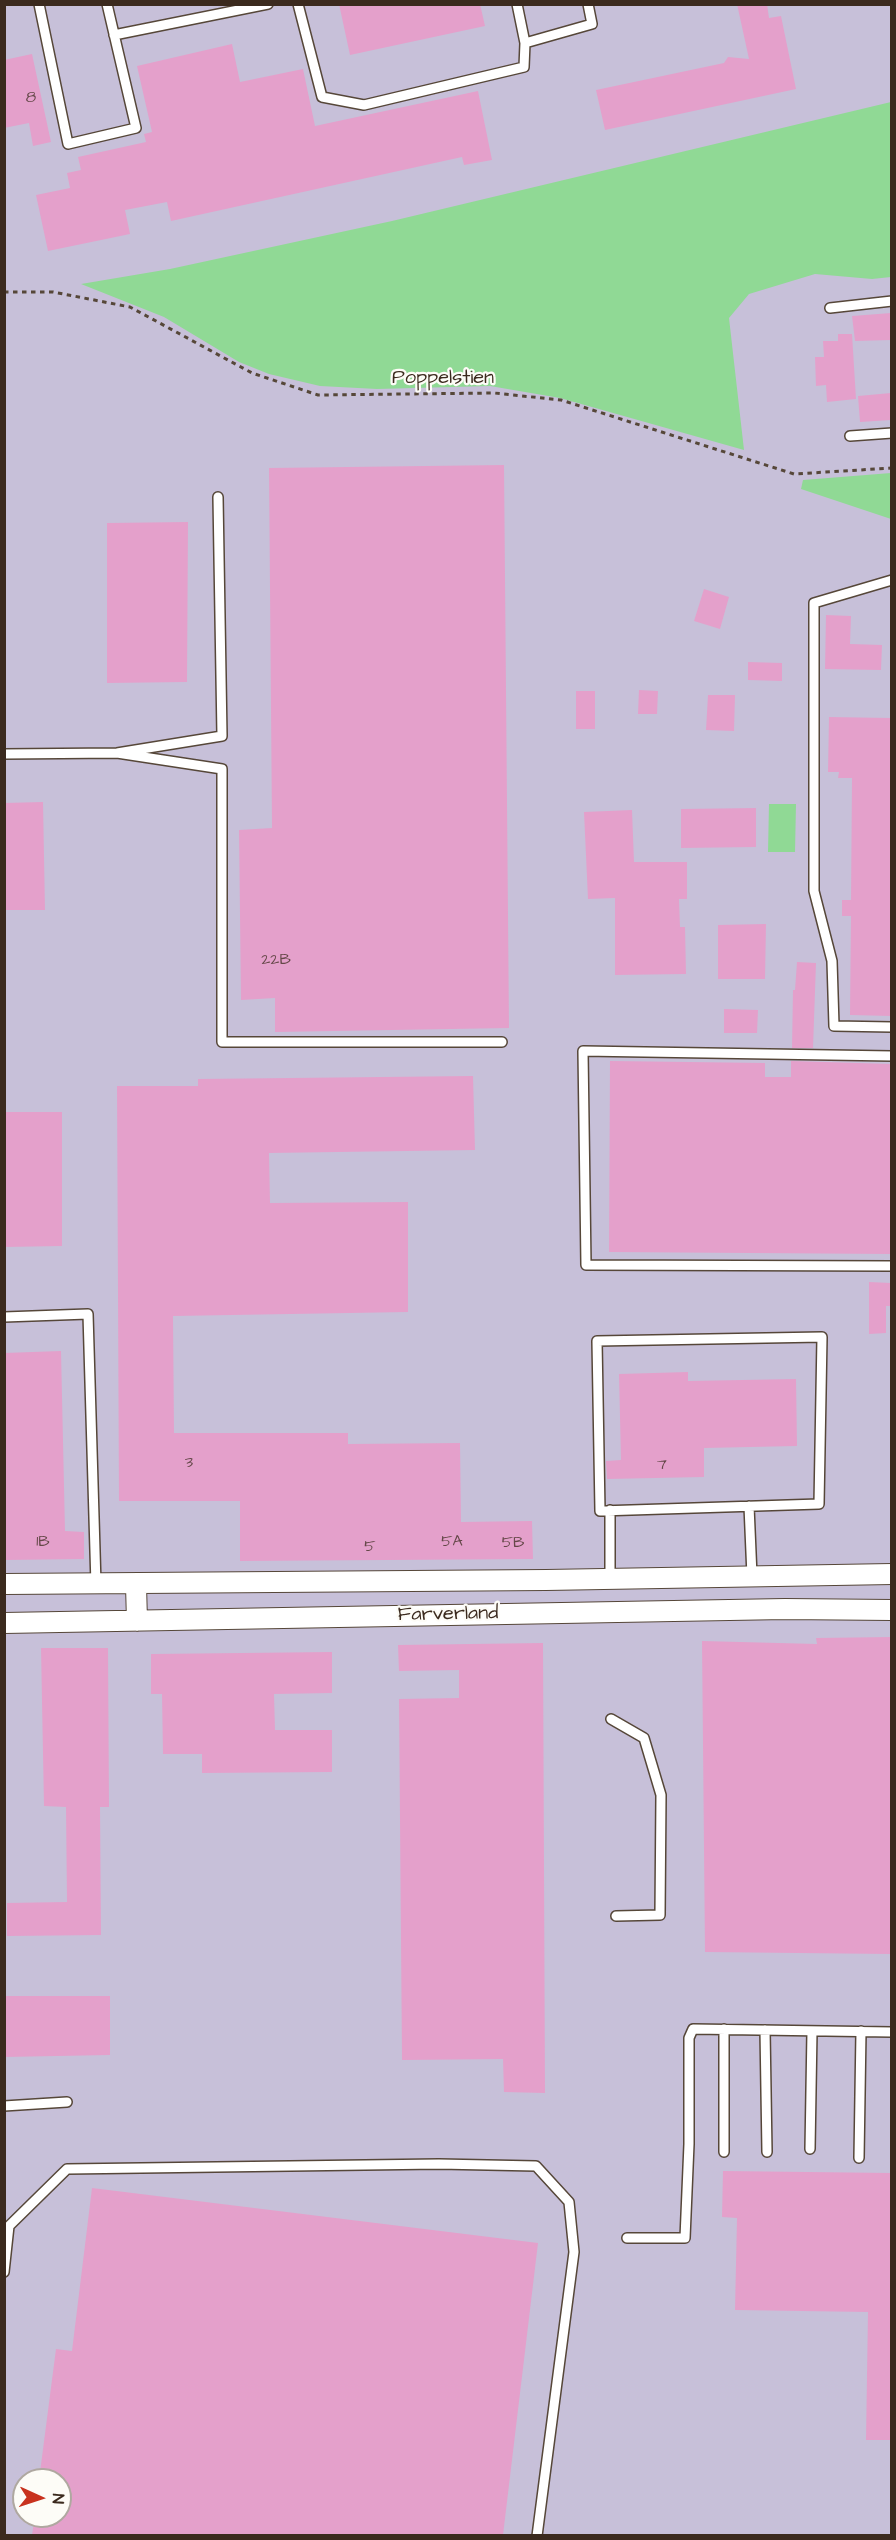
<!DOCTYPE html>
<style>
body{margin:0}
#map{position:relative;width:896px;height:2540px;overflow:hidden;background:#f0ebd2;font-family:"Architects Daughter",sans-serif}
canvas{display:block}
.frame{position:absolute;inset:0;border:6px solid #3b2a1e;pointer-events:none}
.north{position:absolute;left:12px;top:2468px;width:60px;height:60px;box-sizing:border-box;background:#fdfcf7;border:2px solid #afa8a0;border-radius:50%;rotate:93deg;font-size:16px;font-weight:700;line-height:24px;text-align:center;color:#3b2a1e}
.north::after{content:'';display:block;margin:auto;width:21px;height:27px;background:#c8321e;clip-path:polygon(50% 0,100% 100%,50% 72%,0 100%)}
</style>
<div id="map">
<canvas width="896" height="2540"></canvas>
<div class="frame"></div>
<div class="north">N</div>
</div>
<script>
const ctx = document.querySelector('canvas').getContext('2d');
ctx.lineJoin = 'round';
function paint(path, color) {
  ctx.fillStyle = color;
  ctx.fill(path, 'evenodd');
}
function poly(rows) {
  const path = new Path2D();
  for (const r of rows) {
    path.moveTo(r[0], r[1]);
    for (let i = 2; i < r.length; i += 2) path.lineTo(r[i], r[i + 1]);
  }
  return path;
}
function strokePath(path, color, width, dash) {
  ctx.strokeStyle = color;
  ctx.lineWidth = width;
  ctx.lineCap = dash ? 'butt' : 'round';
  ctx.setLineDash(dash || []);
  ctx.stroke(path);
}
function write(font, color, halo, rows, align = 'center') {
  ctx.font = font + ' "Architects Daughter",sans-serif';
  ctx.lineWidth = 4.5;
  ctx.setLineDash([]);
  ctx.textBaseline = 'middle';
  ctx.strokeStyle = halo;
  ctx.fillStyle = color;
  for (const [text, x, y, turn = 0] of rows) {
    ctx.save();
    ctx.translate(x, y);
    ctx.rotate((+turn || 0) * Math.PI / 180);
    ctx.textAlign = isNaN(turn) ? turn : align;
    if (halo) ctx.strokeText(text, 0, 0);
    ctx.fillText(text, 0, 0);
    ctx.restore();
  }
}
paint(poly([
 [5,5,891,5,891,2535,5,2536],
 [24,2480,60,2480,60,2516,24,2516]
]), '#c7c0d9');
paint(poly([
 [891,102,891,277,872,279,815,274,749,294,729,318,744,450,560,398,490,386,377,389,320,386,269,374,239,362,164,317,81,284,170,269,392,221],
 [891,473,891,519,801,489,803,480],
 [769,804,796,804,795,852,768,852]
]), '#90d995');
paint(poly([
 [339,4,480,4,485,26,350,55],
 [737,4,767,4,769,18,781,16,796,89,605,130,596,90,724,63,728,57,749,59],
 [232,44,240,82,303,69,315,126,478,91,492,160,464,165,462,157,171,221,167,202,125,210,130,234,48,251,36,195,70,188,67,173,81,170,78,157,146,142,144,134,152,132,137,66],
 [32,54,51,142,33,146,29,123,4,128,4,60],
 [891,313,891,340,855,341,852,316],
 [838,334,852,334,856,399,827,402,826,385,816,386,815,357,824,357,823,341,838,341],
 [891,393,891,420,860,422,858,396],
 [504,465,509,1028,275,1032,275,998,241,1000,239,830,272,828,269,468],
 [188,522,187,682,107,683,107,523],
 [704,589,729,597,720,629,694,621],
 [826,615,851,616,850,644,882,645,881,670,825,669],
 [748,662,782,663,782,681,748,680],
 [639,690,658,691,657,714,638,714],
 [576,691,595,691,595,729,576,729],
 [708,695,735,695,734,731,706,730],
 [829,717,891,718,891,1016,850,1015,851,916,842,916,842,900,851,900,852,778,838,778,839,772,828,772],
 [43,802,45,910,4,910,4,803],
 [756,808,756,847,681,848,681,809],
 [632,810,634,862,687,862,687,899,679,899,680,927,685,927,686,974,615,975,615,898,588,899,584,812],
 [766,924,765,979,718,979,718,925],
 [797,962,816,963,813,1048,792,1048,793,990,795,990],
 [724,1009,758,1010,757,1033,724,1033],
 [610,1061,765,1063,765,1077,791,1077,791,1061,891,1064,891,1254,609,1252],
 [473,1076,475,1150,269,1153,270,1203,408,1202,408,1312,173,1316,174,1433,348,1433,348,1444,460,1443,461,1522,532,1521,533,1559,240,1561,240,1501,119,1501,117,1086,198,1086,198,1079],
 [4,1112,62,1112,62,1246,4,1247],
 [869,1282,891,1283,891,1306,886,1306,886,1333,869,1334],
 [61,1351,65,1531,84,1532,84,1559,4,1560,4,1353],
 [688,1372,688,1381,796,1379,797,1446,704,1448,704,1477,607,1479,606,1461,621,1460,619,1374],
 [891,1637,891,1954,705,1952,702,1641,817,1644,816,1638],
 [543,1643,545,2093,504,2092,503,2059,402,2060,399,1699,459,1698,459,1670,399,1671,398,1645],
 [41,1648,108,1648,109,1807,100,1807,101,1935,7,1936,7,1903,67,1902,66,1807,44,1806],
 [332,1652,332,1693,274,1694,275,1730,332,1730,332,1772,202,1773,202,1754,163,1754,162,1694,151,1694,151,1654],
 [4,1996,110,1996,110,2055,4,2057],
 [723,2171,891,2173,891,2440,866,2440,868,2312,735,2310,737,2218,722,2217],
 [92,2188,538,2243,503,2535,32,2535,35,2516,60,2516,60,2480,39,2480,56,2349,72,2351]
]), '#e4a0cb');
const lane = poly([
 [39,4,68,144,136,128,107,4],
 [298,4,322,97,364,105,524,67,525,43],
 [517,4,525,43,592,24,588,4],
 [114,35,268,4],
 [830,308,892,301],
 [850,436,892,433],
 [892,580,814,603,814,891,832,961,834,1026,892,1027],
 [117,753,222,769,222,1042,502,1042],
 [4,754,117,753,222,736,218,497],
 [892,1056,583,1051,586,1265,892,1266],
 [4,1317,88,1314,96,1585],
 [822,1337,819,1504,600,1511,597,1341,822,1337],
 [749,1506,752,1576],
 [610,1510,610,1579],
 [611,1719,644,1738,661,1795,660,1915,616,1916],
 [724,2029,724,2152],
 [765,2030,767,2152],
 [4,2106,67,2102],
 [810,2149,812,2031],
 [859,2158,861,2031],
 [627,2238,685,2238,689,2144,689,2038,693,2029,892,2032],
 [4,2272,9,2226,67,2169,439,2164,536,2166,569,2202,574,2252,537,2536]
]);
const street = poly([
 [4,1584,546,1580,892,1574],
 [136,1585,137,1621],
 [4,1623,785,1609,892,1610]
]);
strokePath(lane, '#564739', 12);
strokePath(street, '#564739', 22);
strokePath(poly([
 [4,292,53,292,130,307,252,373,318,395,494,393,561,400,794,474,892,468]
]), '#564739', 3, [4.5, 4.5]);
strokePath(lane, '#fff', 9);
strokePath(street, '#fff', 20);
write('16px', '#654849', null, [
 ["8",31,99],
 ["22B",276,961],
 ["3",189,1464],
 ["7",662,1466],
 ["1B",43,1543],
 ["5A",452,1543],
 ["5B",513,1544],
 ["5",370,1548]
]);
write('20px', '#3b2a1e', '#fdfcf7', [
 ["Poppelstien",443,379],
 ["Farverland",448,1615,-1]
]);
</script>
